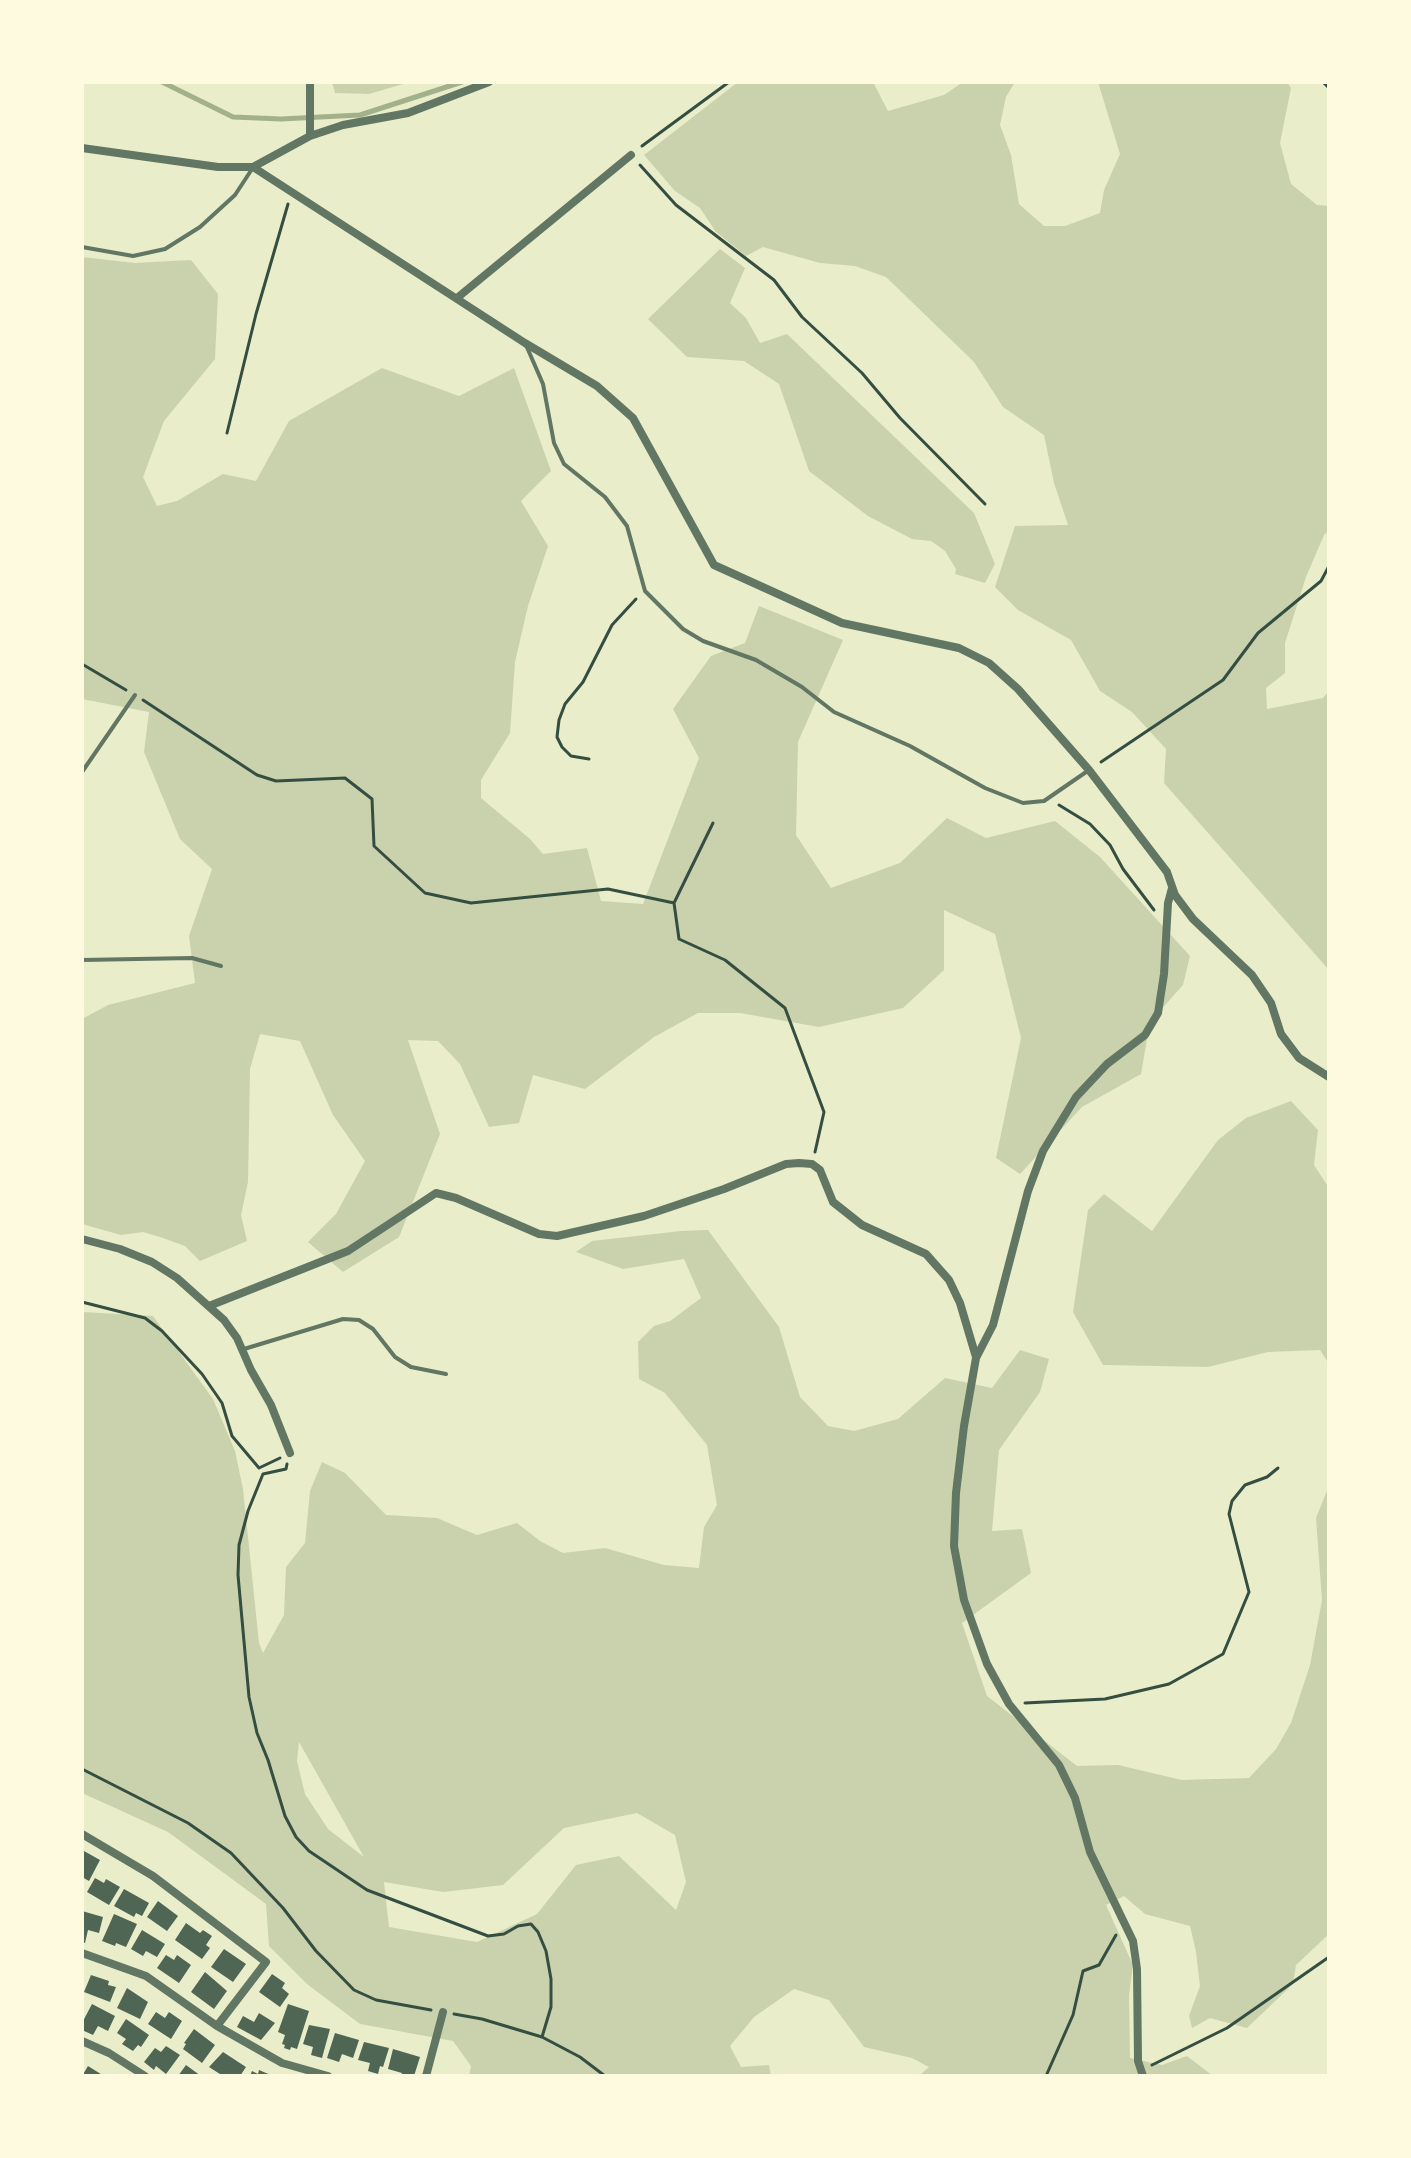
<!DOCTYPE html>
<style>
body{margin:0}
#map{position:relative;width:1411px;height:2158px;overflow:hidden;background:#e9edc9;font-family:"Alegreya Sans",sans-serif}
canvas{display:block}
.frame{position:absolute;inset:0;border:84px solid #fefae0;pointer-events:none}
</style>
<div id="map">
<canvas width="1411" height="2158"></canvas>
<div class="frame"></div>
</div>
<script>
const ctx = document.querySelector('canvas').getContext('2d');
ctx.lineJoin = 'round';
function paint(path, color) {
  ctx.fillStyle = color;
  ctx.fill(path, 'evenodd');
}
function poly(rows) {
  const path = new Path2D();
  for (const r of rows) {
    path.moveTo(r[0], r[1]);
    for (let i = 2; i < r.length; i += 2) path.lineTo(r[i], r[i + 1]);
  }
  return path;
}
function strokePath(path, color, width, dash) {
  ctx.strokeStyle = color;
  ctx.lineWidth = width;
  ctx.lineCap = dash ? 'butt' : 'round';
  ctx.setLineDash(dash || []);
  ctx.stroke(path);
}
paint(poly([
 [332,82,410,82,369,94,335,93],
 [738,82,873,82,888,111,944,95,963,82,1015,82,1006,97,1000,125,1011,155,1019,204,1044,226,1065,226,1100,213,1104,190,1120,154,1098,82,1287,82,1291,88,1280,143,1291,184,1317,205,1329,206,1329,531,1324,535,1306,577,1285,643,1285,673,1266,688,1267,709,1323,698,1329,691,1329,970,1164,783,1166,749,1132,712,1100,691,1071,640,1018,610,995,587,1015,526,1068,525,1054,483,1044,435,1003,407,974,362,886,277,855,266,820,263,763,247,746,256,716,232,700,208,675,191,644,155],
 [720,249,745,268,730,303,746,318,760,343,787,334,974,513,995,564,985,583,955,574,956,569,945,551,931,541,912,539,868,516,809,471,779,384,744,361,687,357,648,319],
 [82,257,135,263,191,260,218,294,215,359,164,421,143,477,157,506,177,501,223,474,256,481,289,421,382,368,459,396,514,368,551,471,521,501,548,546,528,606,515,662,510,733,481,780,481,798,530,839,543,854,587,848,601,901,643,904,699,758,673,709,711,656,745,643,759,606,843,640,798,742,796,835,831,888,900,863,947,818,986,838,1055,821,1100,857,1190,956,1183,985,1150,1022,1141,1074,1082,1107,1020,1174,996,1158,1021,1038,995,934,944,910,944,970,903,1008,819,1027,740,1013,698,1013,654,1037,585,1089,533,1075,519,1123,489,1127,460,1064,438,1041,408,1040,440,1134,399,1237,343,1272,308,1242,336,1214,365,1161,333,1115,300,1041,260,1034,250,1069,248,1182,241,1215,247,1241,200,1261,185,1246,160,1237,143,1232,121,1235,82,1224,82,1019,108,1005,195,983,189,936,212,869,180,839,144,752,149,712,82,699],
 [1291,1101,1318,1130,1314,1165,1329,1188,1329,1364,1320,1350,1268,1352,1208,1367,1103,1365,1073,1312,1088,1210,1104,1194,1152,1231,1218,1140,1246,1118],
 [708,1230,779,1327,800,1397,828,1426,854,1431,898,1419,945,1378,992,1388,1020,1350,1049,1359,1040,1392,999,1450,992,1531,1022,1529,1031,1573,962,1623,987,1696,1077,1766,1118,1765,1182,1780,1249,1778,1276,1749,1291,1723,1310,1665,1322,1600,1316,1518,1329,1486,1329,1934,1296,1965,1293,1984,1247,2028,1210,2018,1192,2028,1189,2016,1200,1986,1196,1952,1190,1926,1145,1914,1124,1896,1106,1905,1133,1965,1129,1995,1130,2058,1162,2065,1187,2056,1213,2076,919,2076,929,2067,912,2058,864,2047,829,2000,794,1989,754,2017,730,2046,741,2067,769,2065,771,2076,469,2076,471,2066,453,2041,360,2024,307,1984,269,1946,266,1904,168,1832,82,1793,82,1312,153,1316,213,1399,235,1451,243,1489,259,1643,263,1653,284,1615,286,1567,305,1543,310,1491,322,1462,345,1473,386,1515,437,1518,477,1535,517,1523,540,1541,563,1553,605,1548,664,1565,699,1568,704,1527,717,1505,707,1445,665,1393,639,1379,638,1342,654,1326,670,1321,701,1298,684,1259,623,1269,576,1252,592,1241,681,1231],
 [299,1742,364,1857,328,1829,305,1794,297,1761],
 [637,1813,675,1835,686,1882,676,1910,619,1856,576,1865,537,1914,477,1942,389,1927,384,1882,443,1892,503,1885,564,1828]
]), '#cad2ad');
strokePath(poly([
 [162,82,233,117,281,119,360,115,462,82]
]), '#a3b18a', 5);
paint(poly([
 [84,1851,100,1860,89,1881,82,1877,82,1856],
 [95,1878,104,1883,106,1879,120,1887,109,1905,87,1892],
 [124,1889,149,1903,142,1916,136,1913,134,1917,114,1906],
 [158,1901,178,1916,167,1931,147,1917],
 [82,1911,103,1917,99,1933,88,1930,85,1943,82,1942],
 [114,1914,137,1924,126,1947,116,1943,115,1946,102,1941],
 [186,1923,200,1933,203,1930,212,1936,206,1945,210,1948,202,1959,175,1940],
 [142,1930,165,1944,157,1957,146,1951,143,1956,131,1949],
 [224,1949,246,1964,233,1982,211,1967],
 [166,1955,174,1960,177,1955,191,1965,179,1983,157,1968],
 [205,1972,227,1991,214,2009,191,1992],
 [272,1974,285,1983,282,1988,289,1994,280,2007,259,1992],
 [91,1975,109,1981,108,1985,116,1987,110,2002,84,1992],
 [127,1988,148,2002,140,2019,117,2008],
 [92,2004,115,2016,108,2031,98,2026,93,2035,82,2030,82,2023],
 [288,2004,309,2011,297,2049,291,2047,290,2050,284,2048,285,2045,282,2044,285,2035,278,2032],
 [156,2012,165,2018,169,2012,182,2021,171,2039,148,2024],
 [259,2013,275,2023,261,2040,237,2027,243,2016,254,2022],
 [126,2019,149,2035,141,2047,138,2045,133,2051,122,2044,126,2039,117,2033],
 [309,2025,330,2029,322,2058,311,2055,313,2047,303,2044],
 [194,2029,215,2045,202,2063,183,2049,186,2044,184,2043],
 [335,2033,359,2040,353,2058,342,2054,339,2062,327,2058],
 [364,2042,389,2048,383,2067,380,2066,378,2074,368,2071,370,2063,358,2060],
 [166,2046,180,2055,166,2074,156,2066,154,2070,144,2062,155,2048,161,2052],
 [393,2049,420,2057,414,2076,401,2076,402,2073,388,2069],
 [223,2052,246,2067,240,2076,223,2076,209,2067],
 [186,2065,201,2076,178,2076],
 [88,2066,104,2076,82,2076],
 [259,2070,273,2076,250,2076,252,2071,258,2074]
]), '#4f6655');
strokePath(poly([
 [1323,82,1329,88],
 [642,146,729,82],
 [640,165,676,205,774,280,802,317,862,373,900,418,985,504],
 [227,433,256,314,288,204],
 [82,664,126,690],
 [143,700,257,775,276,781,345,778,372,799,374,846,425,893,471,903,608,889,674,903],
 [589,759,571,756,562,747,557,737,559,720,565,704,583,682,612,625,636,599],
 [1101,762,1223,680,1258,633,1321,581,1329,566],
 [1059,805,1090,824,1110,845,1123,869,1154,910],
 [713,823,674,903,679,939,725,960,785,1008,824,1112,815,1152],
 [82,1302,145,1318,162,1331,202,1374,222,1403,232,1436,259,1468,280,1458],
 [287,1464,286,1469,263,1474,248,1511,239,1545,238,1575,249,1697,257,1733,268,1760,285,1816,296,1837,309,1851,367,1890,488,1936,504,1934,518,1926,531,1924,538,1932,546,1951,551,1979,551,2007,542,2037],
 [1025,1703,1105,1699,1169,1684,1223,1654,1249,1592,1229,1514,1232,1501,1245,1485,1267,1477,1278,1468],
 [82,1769,188,1823,231,1853,283,1908,316,1951,354,1990,376,2000,431,2010],
 [454,2014,482,2019,542,2037,580,2057,605,2076],
 [1152,2065,1227,2028,1329,1957],
 [1046,2076,1073,2015,1083,1971,1099,1965,1116,1935]
]), '#344e41', 3);
strokePath(poly([
 [82,247,133,256,165,249,200,227,235,195,252,169],
 [526,345,543,384,554,443,564,464,605,497,627,526,645,591,683,629,703,641,756,660,802,687,834,712,910,746,985,788,1023,803,1044,801,1089,770],
 [82,772,135,695],
 [82,960,192,958,221,966],
 [244,1349,343,1319,359,1320,373,1329,395,1357,411,1367,446,1374]
]), '#617663', 4);
strokePath(poly([
 [310,136,310,82],
 [82,148,218,167,253,167,310,136,343,125,408,113,489,82],
 [253,167,525,343,597,386,633,418,714,565,842,623,959,648,989,663,1018,689,1089,770,1167,872,1175,895,1193,919,1252,975,1271,1003,1281,1034,1299,1058,1329,1077],
 [457,298,631,155],
 [82,1239,120,1249,152,1262,177,1278,224,1320,237,1338,251,1370,271,1405,290,1453],
 [209,1306,348,1251,436,1193,456,1198,539,1234,557,1236,644,1216,724,1189,786,1164,799,1163,812,1164,820,1170,833,1202,862,1225,926,1254,949,1280,960,1303,976,1357],
 [82,1834,153,1876,266,1962,217,2026],
 [82,1953,146,1976,217,2026,282,2063,328,2076],
 [82,2041,109,2053,145,2076],
 [426,2076,443,2012],
 [1143,2076,1138,2061,1137,1969,1133,1941,1090,1852,1075,1798,1059,1765,1009,1704,987,1664,964,1600,954,1546,956,1493,964,1426,976,1358,993,1325,1028,1191,1043,1151,1076,1097,1107,1064,1145,1035,1158,1013,1164,974,1168,903,1172,888]
]), '#617663', 8);
</script>
